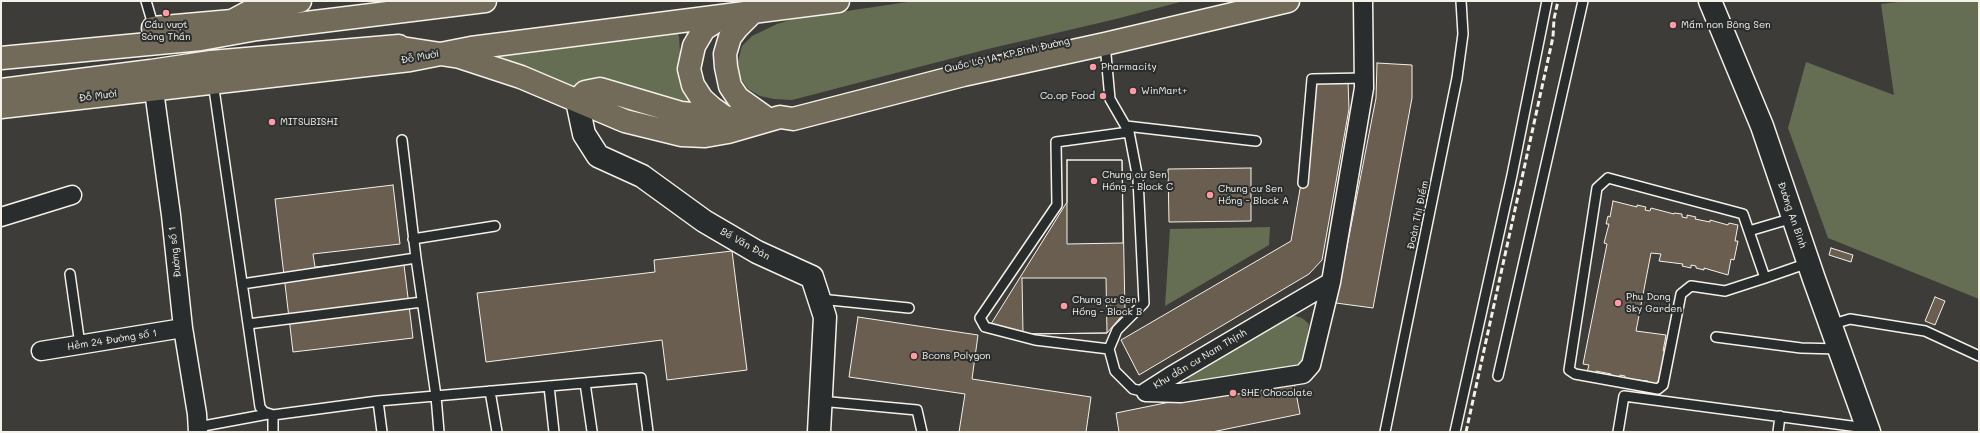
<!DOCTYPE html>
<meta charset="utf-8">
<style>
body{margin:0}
#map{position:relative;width:1980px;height:433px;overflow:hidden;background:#3d3c38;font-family:Mali,sans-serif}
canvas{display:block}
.frame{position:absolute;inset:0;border:2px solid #f4f1e8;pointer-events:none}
</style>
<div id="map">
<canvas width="1980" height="433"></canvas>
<div class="frame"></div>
</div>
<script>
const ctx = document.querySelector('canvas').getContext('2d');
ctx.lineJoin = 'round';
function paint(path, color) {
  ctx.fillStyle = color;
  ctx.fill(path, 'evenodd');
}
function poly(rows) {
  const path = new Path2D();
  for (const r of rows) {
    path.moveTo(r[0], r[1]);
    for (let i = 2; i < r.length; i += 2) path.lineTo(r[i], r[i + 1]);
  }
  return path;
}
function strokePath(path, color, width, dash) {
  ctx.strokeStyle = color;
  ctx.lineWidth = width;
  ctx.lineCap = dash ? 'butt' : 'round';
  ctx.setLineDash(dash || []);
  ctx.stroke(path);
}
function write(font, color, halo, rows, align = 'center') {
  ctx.font = font + ' Mali,sans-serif';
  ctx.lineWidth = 4;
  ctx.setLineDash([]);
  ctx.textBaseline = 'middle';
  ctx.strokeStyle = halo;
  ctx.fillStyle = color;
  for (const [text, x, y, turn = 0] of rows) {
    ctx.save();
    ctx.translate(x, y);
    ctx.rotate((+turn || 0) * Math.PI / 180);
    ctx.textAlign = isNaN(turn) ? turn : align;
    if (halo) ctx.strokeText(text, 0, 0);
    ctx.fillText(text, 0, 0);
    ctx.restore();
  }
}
paint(poly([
 [914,1,1184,1,1116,19,988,49,792,100,774,99,760,96,748,89,739,76,737,65,742,46,752,36,777,24,793,19],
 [1907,1,1979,1,1979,299,1828,238,1788,128,1806,62,1894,95,1881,4],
 [677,32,679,36,682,83,687,97,695,111,576,89,499,56,499,52],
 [1270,227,1269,245,1165,306,1170,229],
 [1292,315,1302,318,1309,324,1304,361,1291,368,1192,383,1186,377]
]), '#656d53');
const building = poly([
 [1377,63,1412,65,1412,98,1373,308,1336,303,1376,98,1377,63],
 [1348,81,1349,109,1322,260,1309,274,1139,375,1121,340,1291,241,1314,109,1316,83,1348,81],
 [1067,160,1122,160,1123,243,1067,244,1067,160],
 [1067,160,1122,160,1125,312,1107,333,1023,334,991,324,1067,202,1067,160],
 [1251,168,1251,221,1169,222,1168,169,1251,168],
 [393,185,400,244,313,254,315,267,403,257,413,338,293,352,275,199,393,185],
 [1613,201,1637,207,1637,205,1646,207,1645,210,1650,211,1651,208,1674,214,1674,213,1682,214,1682,217,1687,218,1687,215,1696,217,1695,219,1710,222,1710,220,1728,225,1729,223,1738,225,1735,241,1738,241,1734,260,1731,259,1728,275,1704,268,1704,270,1696,268,1696,266,1691,265,1691,268,1682,266,1683,264,1659,261,1661,254,1651,253,1636,331,1666,335,1663,351,1666,351,1657,385,1648,383,1648,381,1625,379,1625,376,1620,375,1619,378,1611,376,1611,374,1596,371,1596,373,1587,372,1589,365,1583,364,1607,244,1604,243,1609,224,1606,224,1608,216,1610,217,1613,201],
 [1831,248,1853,255,1851,262,1829,255,1831,248],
 [732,251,747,370,667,380,662,340,486,362,477,293,655,272,654,260,732,251],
 [1022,278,1106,278,1107,333,1023,334,1022,278],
 [1935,297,1945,301,1935,325,1925,321,1935,297],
 [858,317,978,335,972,379,1091,397,1086,432,959,432,965,394,849,377,858,317],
 [1293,377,1300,414,1212,432,1119,432,1116,413,1293,377]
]);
paint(building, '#695e50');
strokePath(building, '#f4f1e8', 1);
const lane = poly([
 [146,1,154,28],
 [1105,44,1110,99,1129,132,1138,179,1144,303,1117,330,1109,349,1115,371,1133,389,1146,392],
 [213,82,260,407,264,412,273,415,378,401,641,378,648,432],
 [1126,126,1256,141],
 [402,140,416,258,436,396,439,432],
 [1608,178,1743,214,1765,278,1725,291,1691,286,1681,294,1663,385,1658,389,1575,374,1569,370,1597,188,1608,178],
 [1303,183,1312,79,1364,78],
 [1749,231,1793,218],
 [413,239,495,226],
 [70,274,80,345],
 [1765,278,1808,263],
 [242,284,416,258],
 [820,299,909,308],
 [248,324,422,302],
 [1830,325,1850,319,1925,331,1979,356],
 [1716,337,1801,348,1839,349],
 [1109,349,1035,340,985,327,980,318,1057,205,1056,142,1129,132],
 [1498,376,1583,1],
 [585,383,592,431],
 [549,386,554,432],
 [490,391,497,432],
 [378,401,382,432],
 [820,401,917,410,922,432],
 [198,427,268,414],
 [273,432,273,415],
 [1385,432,1457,78,1463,34,1461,1],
 [1455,432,1512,175,1547,1],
 [1618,432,1624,396,1866,428],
 [1778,432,1780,416]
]);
const street = poly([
 [152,76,171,215,183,328,197,414,198,432],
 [1,217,72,195],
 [41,351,183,328],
 [1146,392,1181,393,1303,374,1311,365,1331,282,1364,88,1363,1],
 [1146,392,1171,376,1331,282]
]);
const secondary = poly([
 [1710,1,1762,126,1814,279,1869,432],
 [577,101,584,134,598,156,642,176,704,221,757,252,812,277,825,317,819,432]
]);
const highway = poly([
 [754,11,737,28,730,37,725,54,726,67,730,86,738,98,769,120],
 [724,16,704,29,694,46,689,69,693,85,702,99,712,108,726,118],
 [153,28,232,21],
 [219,28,249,12,300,1],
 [395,47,460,57,521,77,625,121,682,135,705,136,728,132,780,117,793,119,963,75,1105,44,1288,1],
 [1,58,201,39,257,29,485,1],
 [1,90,151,71,211,62,399,46],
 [577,101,585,92,600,89,681,113,752,120],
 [1,107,410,60,471,48,838,1]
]);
strokePath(lane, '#f4f1e8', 12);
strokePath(street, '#f4f1e8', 21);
strokePath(secondary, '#f4f1e8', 25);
strokePath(highway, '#f4f1e8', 25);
strokePath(lane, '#2a2d2e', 9);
strokePath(street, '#2a2d2e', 18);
strokePath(secondary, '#2a2d2e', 22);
strokePath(highway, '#736b5a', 22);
strokePath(poly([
 [1466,432,1553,37,1554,19,1558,1]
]), '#f4f1e8', 3, [6, 3]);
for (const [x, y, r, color] of [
 [166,13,4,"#ff9aa2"],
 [1673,25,4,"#ff9aa2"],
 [1093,67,4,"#ff9aa2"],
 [1133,91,4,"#ff9aa2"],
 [1103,96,4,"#ff9aa2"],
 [272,122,4,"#ff9aa2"],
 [1094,181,4,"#ff9aa2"],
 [1210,195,4,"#ff9aa2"],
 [1618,303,4,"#ff9aa2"],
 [1064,306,4,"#ff9aa2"],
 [914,356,4,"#ff9aa2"],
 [1233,393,4,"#ff9aa2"]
]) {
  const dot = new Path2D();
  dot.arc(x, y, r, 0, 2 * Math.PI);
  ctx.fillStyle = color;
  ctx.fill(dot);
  strokePath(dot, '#2a2d2e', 1.5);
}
write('10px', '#f4f1e8', '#2a2d2e', [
 ["Cầu vượt",166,25,"center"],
 ["Sóng Thần",166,37,"center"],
 ["Mầm non Bông Sen",1681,25],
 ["Pharmacity",1101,67],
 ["WinMart+",1141,91],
 ["Co.op Food",1095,96,"right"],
 ["MITSUBISHI",280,122],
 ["Chung cư Sen",1102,175],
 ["Hồng - Block C",1102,187],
 ["Chung cư Sen",1218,189],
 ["Hồng - Block A",1218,201],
 ["Phu Dong",1626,297],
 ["Sky Garden",1626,309],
 ["Chung cư Sen",1072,300],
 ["Hồng - Block B",1072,312],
 ["Bcons Polygon",922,356],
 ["SHE Chocolate",1241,393]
], 'left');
write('10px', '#f4f1e8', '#2a2d2e', [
 ["Quốc Lộ 1A, KP.Bình Đường",1007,55,-13],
 ["Đỗ Mười",420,57,-10],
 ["Đỗ Mười",98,96,-7],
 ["Đoàn Thị Điểm",1418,215,-78],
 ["Đường An Bình",1792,215,71],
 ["Bế Văn Đàn",745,244,29],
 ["Đường số 1",175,252,-96],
 ["Hẻm 24 Đường số 1",112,340,-9],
 ["Khu dân cư Nam Thịnh",1200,359,-31]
]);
</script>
